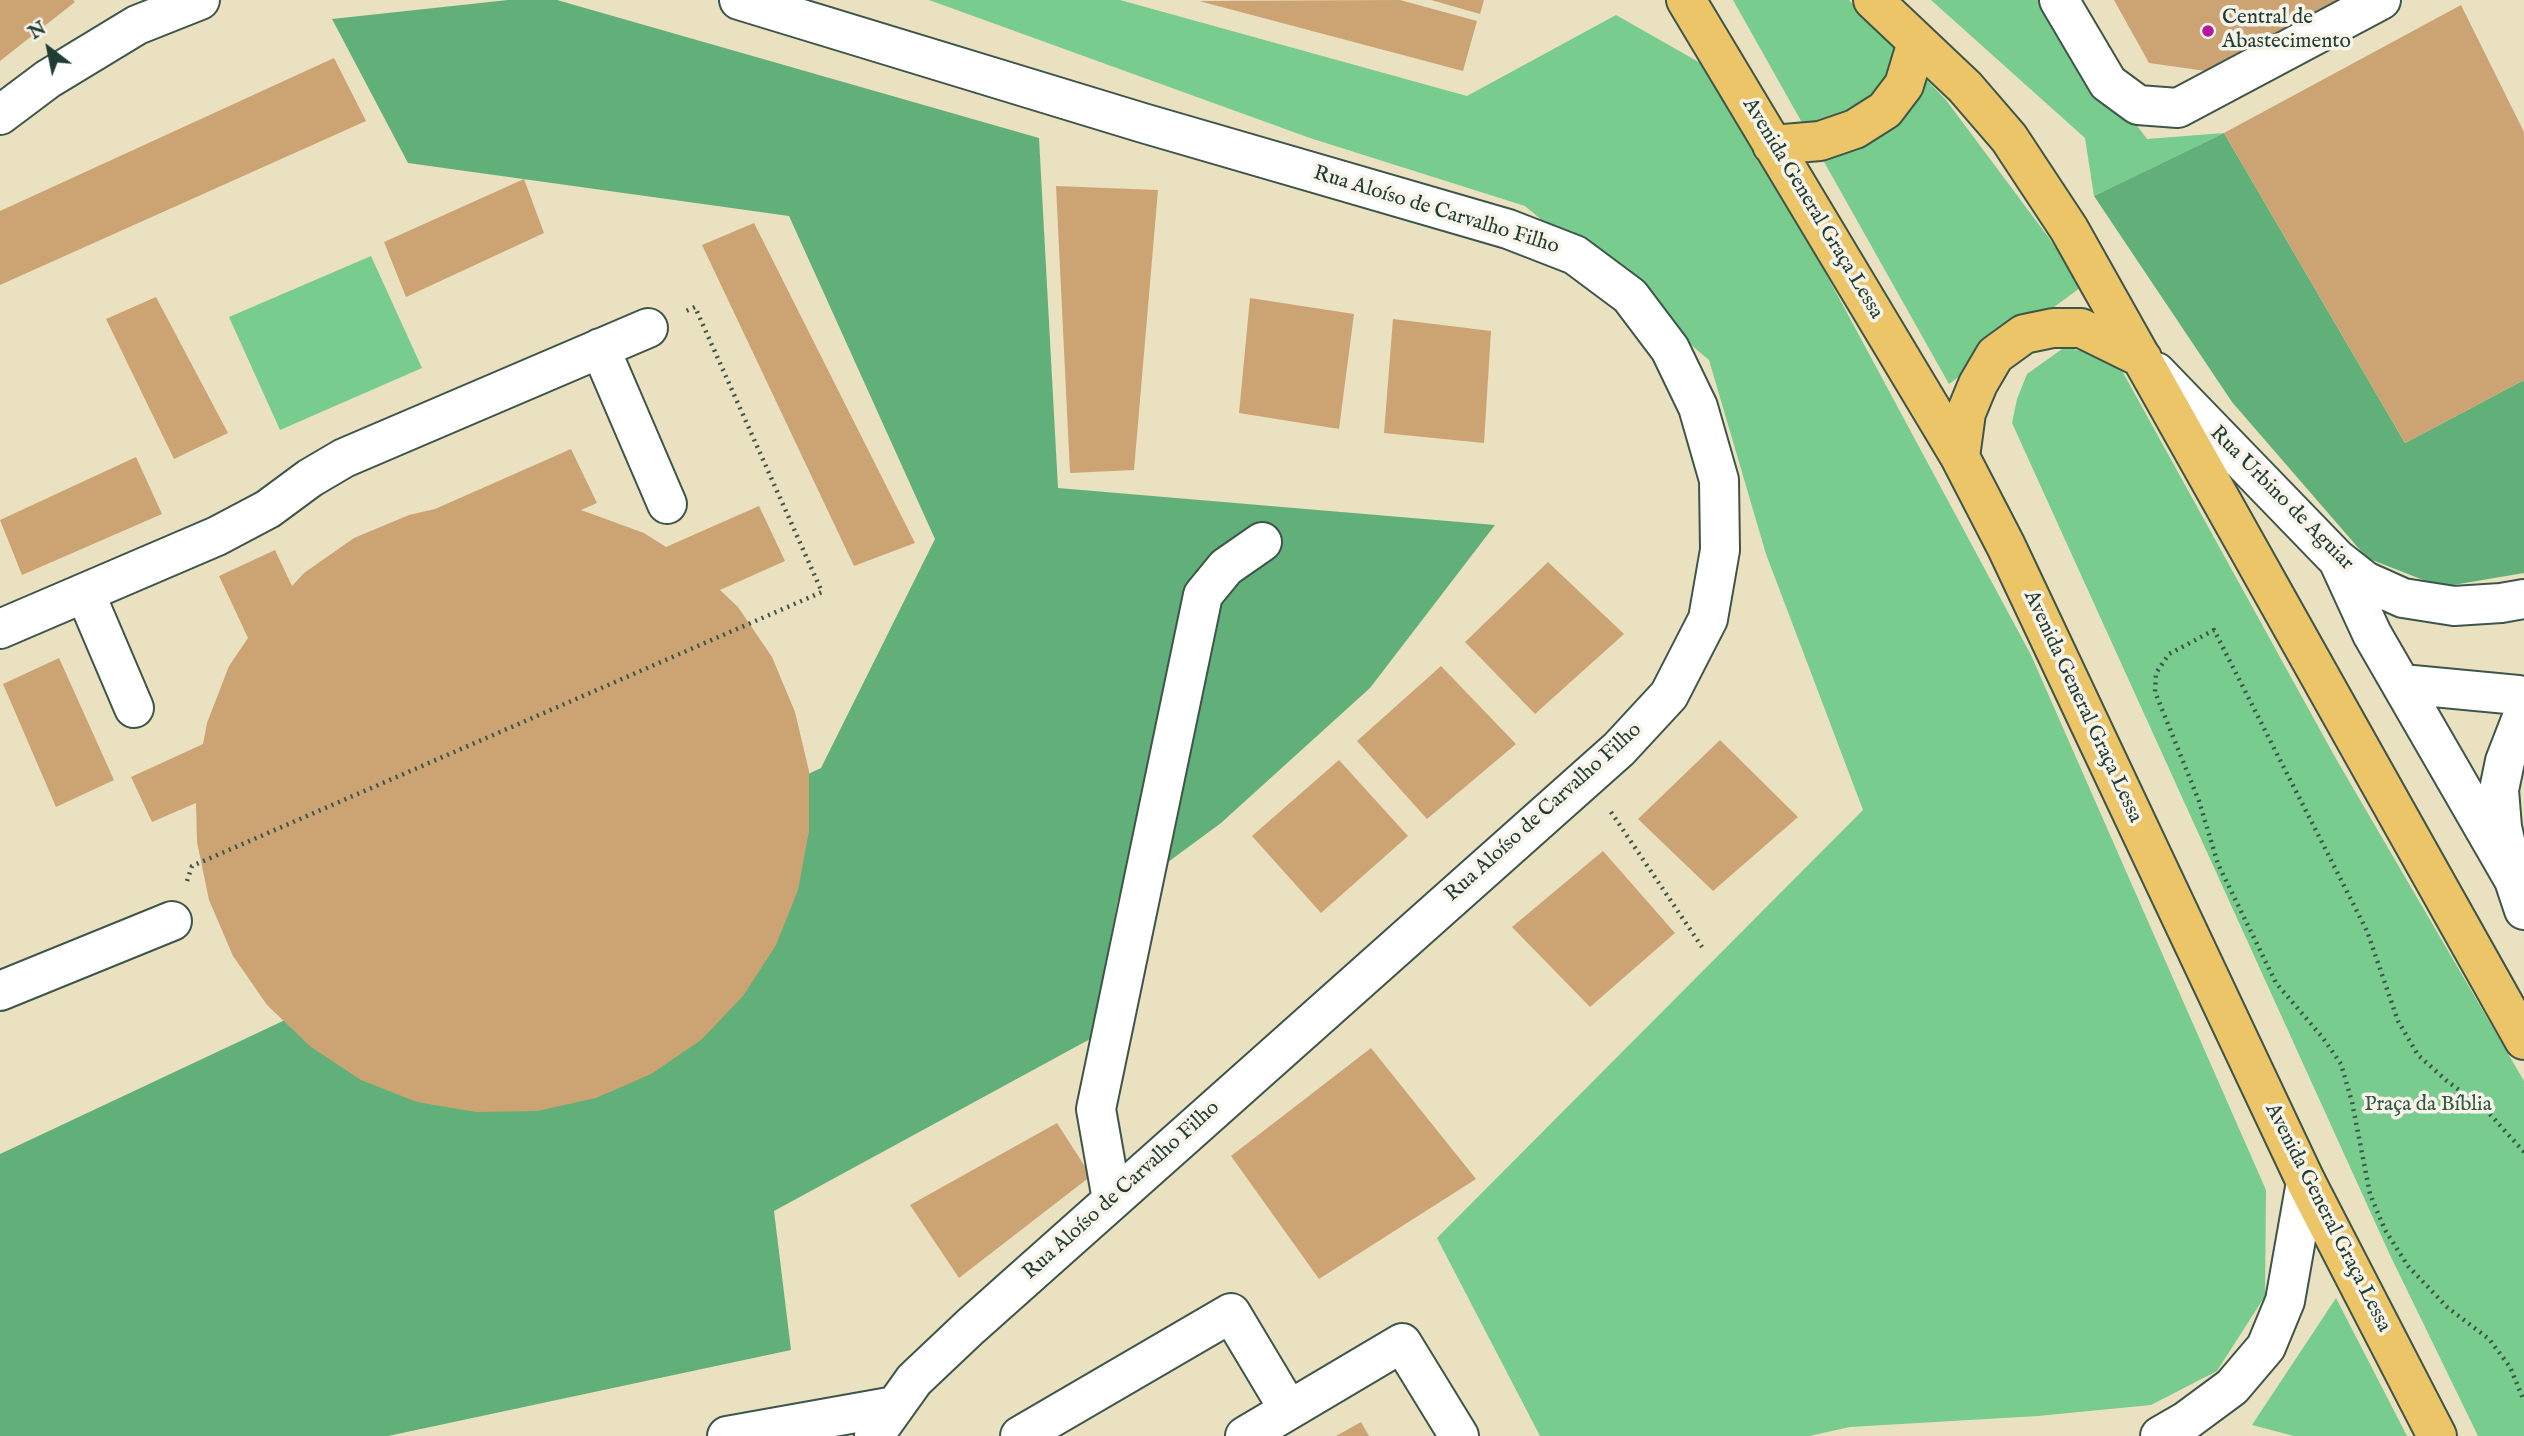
<!DOCTYPE html>
<meta charset="utf-8">
<style>
body{margin:0}
#map{position:relative;width:2524px;height:1436px;overflow:hidden;background:#eae1c0;font-family:"IM FELL English",serif}
canvas{display:block}
.north{position:absolute;left:14px;top:14px;width:70px;height:70px;-webkit-text-stroke:5px #f7f3e8;paint-order:stroke;rotate:328deg;font-size:19px;font-weight:700;line-height:28px;text-align:center;color:#1f3d34}
.north::after{content:'';display:block;margin:auto;width:24px;height:32px;background:#1f3d34;clip-path:polygon(50% 0,100% 100%,50% 72%,0 100%)}
</style>
<div id="map">
<canvas width="2524" height="1436"></canvas>
<div class="north">N</div>
</div>
<script>
const ctx = document.querySelector('canvas').getContext('2d');
ctx.lineJoin = 'round';
function paint(path, color) {
  ctx.fillStyle = color;
  ctx.fill(path, 'evenodd');
}
function poly(rows) {
  const path = new Path2D();
  for (const r of rows) {
    path.moveTo(r[0], r[1]);
    for (let i = 2; i < r.length; i += 2) path.lineTo(r[i], r[i + 1]);
  }
  return path;
}
function strokePath(path, color, width, dash) {
  ctx.strokeStyle = color;
  ctx.lineWidth = width;
  ctx.lineCap = dash ? 'butt' : 'round';
  ctx.setLineDash(dash || []);
  ctx.stroke(path);
}
function write(font, color, halo, rows, align = 'center') {
  ctx.font = font + ' "IM FELL English",serif';
  ctx.lineWidth = 7;
  ctx.setLineDash([]);
  ctx.textBaseline = 'middle';
  ctx.strokeStyle = halo;
  ctx.fillStyle = color;
  for (const [text, x, y, turn = 0] of rows) {
    ctx.save();
    ctx.translate(x, y);
    ctx.rotate((+turn || 0) * Math.PI / 180);
    ctx.textAlign = isNaN(turn) ? turn : align;
    if (halo) ctx.strokeText(text, 0, 0);
    ctx.fillText(text, 0, 0);
    ctx.restore();
  }
}
paint(poly([
 [929,0,1120,0,1467,96,1616,15,1718,73,2031,655,2266,1190,2265,1296,2217,1371,2151,1405,2038,1416,1850,1427,1809,1436,1540,1436,1437,1238,1863,810,1766,554,1709,360,1525,206,1310,138],
 [1733,0,1849,0,1946,100,2084,285,1949,384],
 [1931,0,2043,0,2147,139,2224,133,2094,196,2085,138],
 [371,256,422,368,280,430,229,317],
 [2065,347,2094,354,2120,367,2335,757,2524,1081,2524,1436,2478,1436,2390,1255,2012,423,2017,399,2027,374],
 [2336,1298,2407,1436,2294,1436,2252,1425]
]), '#78cc8e');
paint(poly([
 [508,0,557,0,1039,138,1058,488,1495,525,1370,688,1221,823,1118,899,1092,1038,774,1211,791,1350,388,1436,0,1436,0,1154,821,768,935,539,789,216,408,163,332,19],
 [2224,133,2405,443,2524,380,2524,573,2441,587,2367,558,2232,402,2094,196]
]), '#62b079');
paint(poly([
 [0,0,73,0,75,2,0,61],
 [1400,0,1477,21,1463,71,1199,1],
 [1431,0,1484,0,1480,14],
 [2114,0,2345,0,2206,71,2149,63],
 [2461,5,2524,132,2524,380,2405,443,2224,133],
 [334,58,366,121,0,285,0,211],
 [524,179,544,233,406,297,384,242],
 [1056,186,1158,190,1134,470,1070,473],
 [754,223,915,543,854,566,702,245],
 [156,297,228,433,174,459,106,319],
 [1250,298,1354,314,1339,429,1239,413],
 [1393,319,1491,331,1484,443,1384,433],
 [571,449,597,503,581,510,644,533,666,547,759,506,785,561,720,590,738,607,772,657,795,712,809,771,809,831,798,890,776,945,743,996,701,1040,651,1074,596,1098,537,1111,476,1112,417,1102,361,1080,311,1047,267,1005,233,956,209,900,197,842,196,803,152,822,131,777,203,744,207,723,229,666,248,638,219,576,275,550,292,586,304,573,354,538,409,515,435,509],
 [136,457,162,514,22,575,0,520],
 [1548,562,1624,634,1535,714,1465,642],
 [59,658,114,780,56,807,3,684],
 [1441,666,1516,744,1427,819,1357,741],
 [1720,740,1798,817,1713,891,1638,819],
 [1339,760,1408,836,1321,913,1252,836],
 [1603,851,1675,933,1590,1007,1512,927],
 [1371,1048,1476,1179,1319,1279,1231,1156],
 [1057,1123,1091,1176,959,1278,910,1205],
 [1361,1422,1369,1436,1336,1436]
]), '#cca474');
const minor = poly([
 [739,0,1143,123,1508,229,1575,255,1630,296,1670,349,1698,407,1719,480,1720,550,1708,619,1669,695,1619,749,970,1327,914,1380,874,1436],
 [2059,0,2108,83,2138,105,2178,108,2381,0],
 [0,115,48,79,137,25,200,0],
 [600,348,667,504],
 [2156,372,2337,559,2365,581,2403,598,2454,606,2501,603,2524,599],
 [2338,560,2372,634,2514,880,2524,910],
 [85,593,134,708],
 [0,629,217,536,268,509,310,478,344,458,648,328],
 [2402,684,2518,695,2524,705],
 [2508,854,2502,827,2499,790,2505,761,2524,712],
 [0,991,172,921],
 [1112,1200,1096,1109,1203,595,1226,567,1262,542],
 [727,1436,895,1406],
 [1020,1436,1231,1313,1289,1410],
 [1245,1436,1402,1343,1459,1436],
 [2160,1436,2186,1421,2232,1387,2266,1347,2285,1301,2306,1182]
]);
const major = poly([
 [1686,0,1960,457,2006,546,2306,1182,2437,1436],
 [1873,0,1965,87,2009,138,2069,229,2524,1040],
 [1772,145,1820,141,1855,129,1885,110,1904,85,1917,42],
 [1960,457,1966,413,1978,384,1995,355,2024,334,2053,328,2081,328,2142,358]
]);
strokePath(minor, '#3d5649', 42);
strokePath(major, '#3d5649', 42);
strokePath(poly([
 [1611,812,1702,947],
 [187,881,192,866,822,592,695,307,684,312],
 [2524,1152,2487,1111,2447,1081,2418,1055,2398,1021,2367,931,2214,630,2169,654,2156,673,2155,692,2199,801,2218,864,2276,983,2323,1038,2341,1064,2352,1102,2370,1194,2385,1230,2408,1266,2447,1307,2489,1339,2510,1367,2524,1401]
]), '#3d5649', 4.5, [2, 5]);
strokePath(minor, '#fff', 38);
strokePath(major, '#edc569', 38);
for (const [x, y, r, color] of [
 [2208,31,7,"#b5179e"]
]) {
  const dot = new Path2D();
  dot.arc(x, y, r, 0, 2 * Math.PI);
  ctx.fillStyle = color;
  ctx.fill(dot);
  strokePath(dot, '#f7f3e8', 2.5);
}
write('21px', '#1f3d34', '#f7f3e8', [
 ["Central de",2222,19],
 ["Abastecimento",2222,43]
], 'left');
write('21px', '#1f3d34', '#f7f3e8', [
 ["Avenida General Graça Lessa",1812,209,59],
 ["Rua Aloíso de Carvalho Filho",1436,211,17],
 ["Rua Urbino de Aguiar",2281,499,45],
 ["Avenida General Graça Lessa",2082,707,65],
 ["Rua Aloíso de Carvalho Filho",1544,813,-42],
 ["Rua Aloíso de Carvalho Filho",1122,1191,-42],
 ["Avenida General Graça Lessa",2327,1218,63]
]);
write('21px', '#315a46', '#f7f3e8', [
 ["Praça da Bíblia",2428,1106]
]);
</script>
